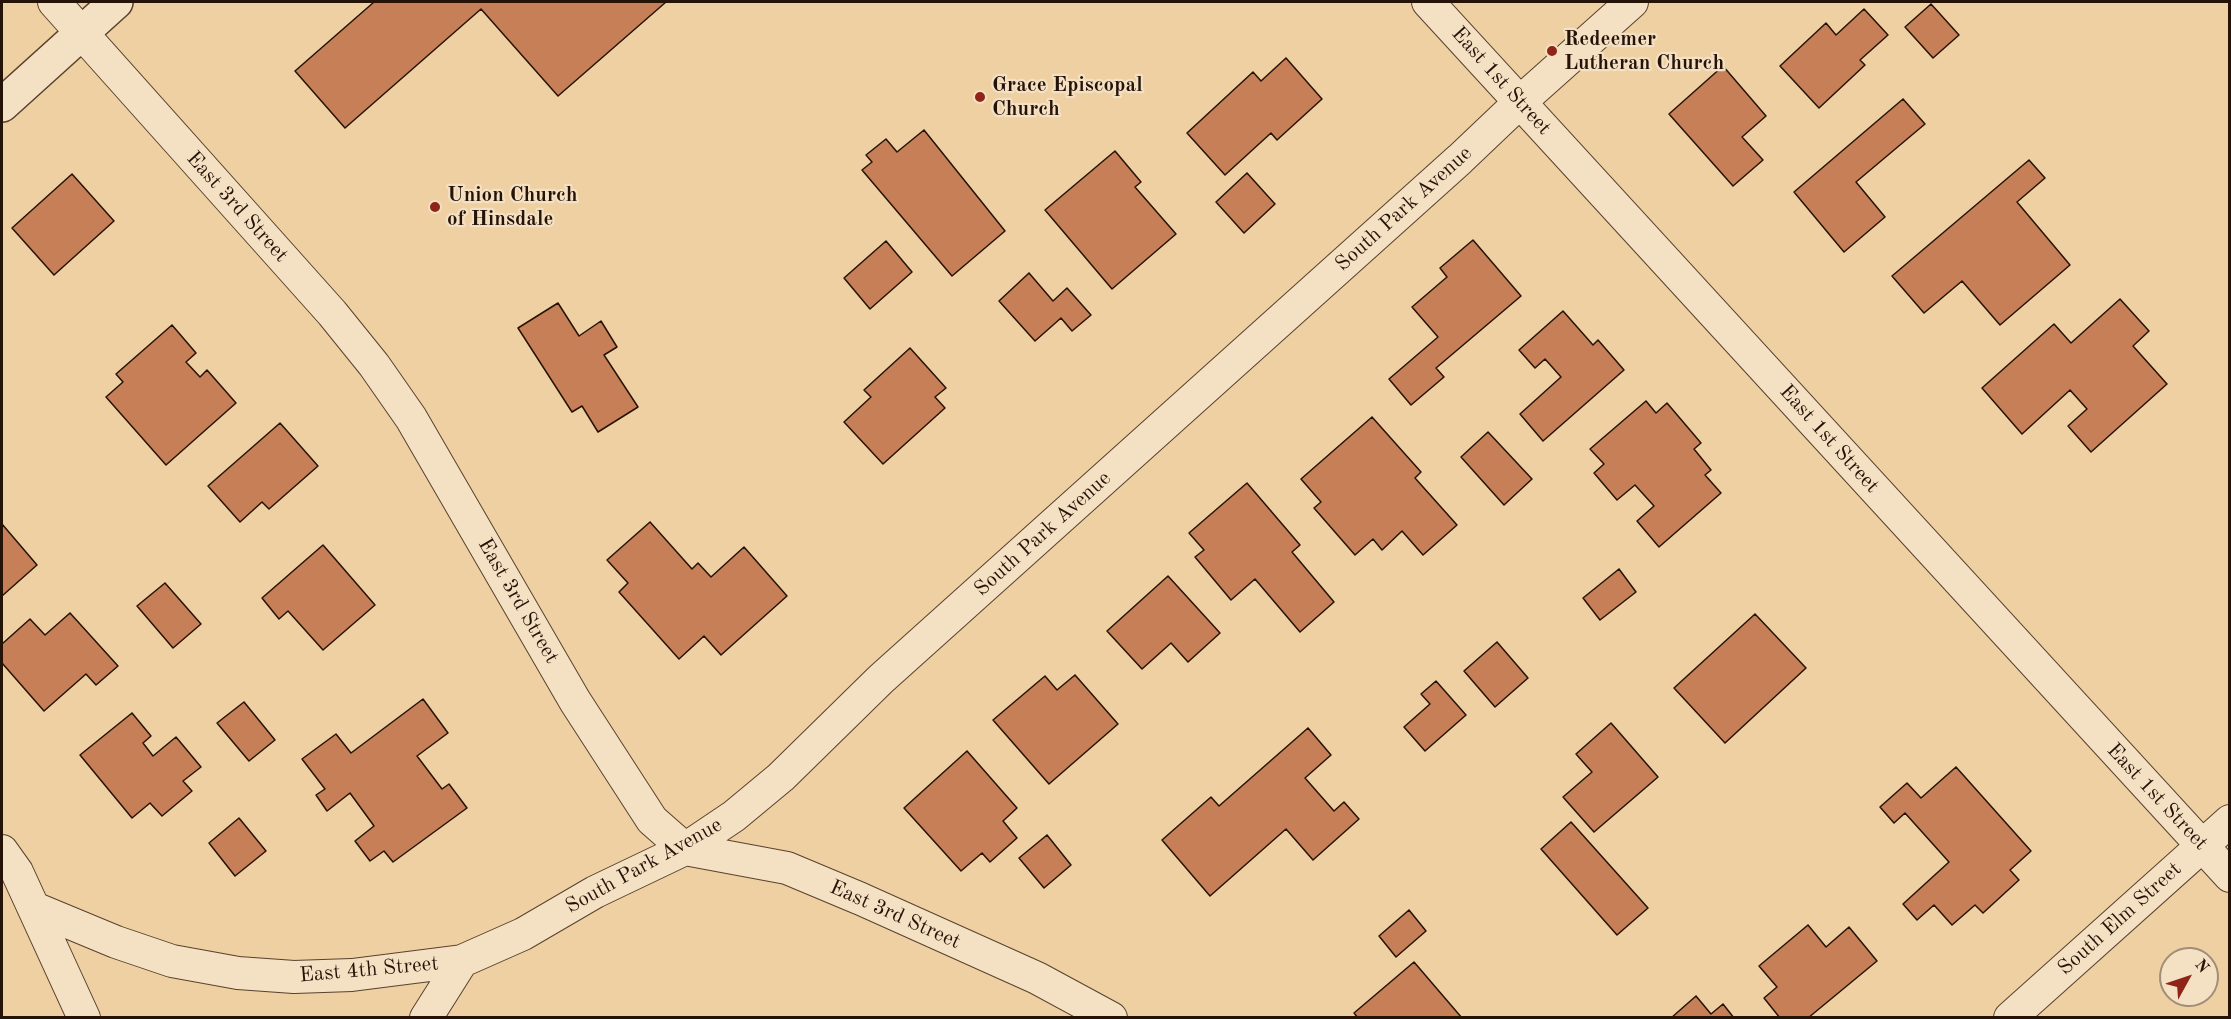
<!DOCTYPE html>
<style>
body{margin:0}
#map{position:relative;width:2231px;height:1019px;overflow:hidden;background:#eed0a2;font-family:"Old Standard TT",serif}
canvas{display:block}
.frame{position:absolute;inset:0;border:3px solid #261308;pointer-events:none}
.north{position:absolute;left:2159px;top:947px;width:60px;height:60px;box-sizing:border-box;background:#f4e0c3;border:2px solid #a28e78;border-radius:50%;rotate:50deg;font-size:16px;font-weight:700;line-height:24px;text-align:center;color:#261308}
.north::after{content:'';display:block;margin:auto;width:21px;height:27px;background:#8f2418;clip-path:polygon(50% 0,100% 100%,50% 72%,0 100%)}
</style>
<div id="map">
<canvas width="2231" height="1019"></canvas>
<div class="frame"></div>
<div class="north">N</div>
</div>
<script>
const ctx = document.querySelector('canvas').getContext('2d');
ctx.lineJoin = 'round';
function paint(path, color) {
  ctx.fillStyle = color;
  ctx.fill(path, 'evenodd');
}
function poly(rows) {
  const path = new Path2D();
  for (const r of rows) {
    path.moveTo(r[0], r[1]);
    for (let i = 2; i < r.length; i += 2) path.lineTo(r[i], r[i + 1]);
  }
  return path;
}
function strokePath(path, color, width, dash) {
  ctx.strokeStyle = color;
  ctx.lineWidth = width;
  ctx.lineCap = dash ? 'butt' : 'round';
  ctx.setLineDash(dash || []);
  ctx.stroke(path);
}
function write(font, color, halo, rows, align = 'center') {
  ctx.font = font + ' "Old Standard TT",serif';
  ctx.lineWidth = 4.5;
  ctx.setLineDash([]);
  ctx.textBaseline = 'middle';
  ctx.strokeStyle = halo;
  ctx.fillStyle = color;
  for (const [text, x, y, turn = 0] of rows) {
    ctx.save();
    ctx.translate(x, y);
    ctx.rotate((+turn || 0) * Math.PI / 180);
    ctx.textAlign = isNaN(turn) ? turn : align;
    if (halo) ctx.strokeText(text, 0, 0);
    ctx.fillText(text, 0, 0);
    ctx.restore();
  }
}
const building = poly([
 [374,2,666,2,558,96,481,9,345,128,295,71,374,2],
 [1931,4,1959,35,1933,58,1905,27,1931,4],
 [1864,9,1888,35,1860,60,1865,65,1819,108,1780,66,1826,23,1836,35,1864,9],
 [1286,58,1322,99,1277,140,1271,133,1225,175,1187,133,1253,72,1261,81,1286,58],
 [1723,66,1766,116,1742,137,1763,160,1733,186,1669,114,1723,66],
 [1903,99,1925,124,1856,182,1885,217,1844,252,1794,192,1903,99],
 [924,130,1005,231,952,276,862,170,872,162,866,155,886,139,897,152,924,130],
 [1115,151,1141,182,1135,187,1176,234,1112,289,1045,210,1115,151],
 [2029,160,2045,178,2017,202,2070,265,2000,325,1962,281,1924,313,1892,276,2029,160],
 [1247,173,1275,204,1244,233,1216,202,1247,173],
 [72,174,114,221,54,275,12,228,72,174],
 [1473,240,1521,296,1436,368,1444,377,1411,405,1389,379,1438,337,1412,307,1447,277,1440,268,1473,240],
 [886,241,912,272,870,309,844,278,886,241],
 [1029,273,1053,301,1067,288,1091,315,1072,331,1061,318,1035,341,999,301,1029,273],
 [2120,299,2149,331,2133,346,2167,384,2091,452,2068,426,2087,409,2070,390,2022,434,1982,388,2054,324,2071,343,2120,299],
 [558,303,579,336,601,321,617,347,604,355,638,407,598,432,582,406,572,412,518,328,558,303],
 [1563,311,1593,345,1598,340,1624,370,1543,441,1520,414,1561,377,1545,359,1535,368,1519,350,1563,311],
 [172,325,196,353,186,362,200,377,207,370,236,403,166,465,106,397,123,382,116,374,172,325],
 [910,348,946,388,935,397,945,408,883,464,844,422,871,397,864,390,910,348],
 [1646,401,1656,413,1667,403,1701,443,1694,449,1711,470,1705,475,1721,493,1659,547,1637,521,1654,506,1635,485,1617,500,1594,473,1604,464,1590,449,1646,401],
 [1372,417,1421,472,1415,478,1457,525,1423,555,1402,531,1382,550,1373,539,1355,555,1314,508,1321,502,1301,479,1372,417],
 [280,423,318,466,269,509,262,502,240,522,208,486,280,423],
 [1488,432,1532,479,1504,505,1461,457,1488,432],
 [1247,483,1300,545,1292,552,1334,602,1300,632,1255,579,1231,600,1195,557,1204,550,1189,533,1247,483],
 [650,522,692,569,698,563,711,577,744,547,787,596,721,655,704,636,679,659,619,592,628,583,607,560,650,522],
 [2,524,37,565,2,596,2,524],
 [323,545,375,605,323,650,288,611,279,619,262,598,323,545],
 [1619,569,1636,592,1600,620,1583,598,1619,569],
 [1168,576,1220,633,1188,662,1171,643,1142,669,1107,631,1168,576],
 [165,583,201,624,173,648,137,606,165,583],
 [70,613,118,666,96,685,86,674,44,711,2,663,2,644,30,619,45,635,70,613],
 [1755,614,1806,668,1725,743,1674,688,1755,614],
 [1497,642,1528,678,1495,707,1464,671,1497,642],
 [1075,675,1118,724,1049,784,993,720,1045,676,1057,690,1075,675],
 [1436,681,1466,715,1425,751,1404,727,1430,704,1421,694,1436,681],
 [423,699,448,733,417,756,442,789,449,784,467,808,393,862,384,851,370,861,355,841,374,826,350,793,327,811,316,795,325,789,302,759,336,734,351,753,423,699],
 [244,702,275,740,249,761,217,723,244,702],
 [132,713,151,736,143,743,153,756,176,737,201,767,183,781,192,791,162,816,150,803,132,818,80,755,132,713],
 [1611,723,1658,777,1594,832,1563,797,1592,772,1576,754,1611,723],
 [1308,728,1331,755,1305,778,1334,811,1344,802,1359,819,1313,860,1286,829,1210,896,1162,840,1211,797,1219,806,1308,728],
 [967,751,1017,808,1003,821,1017,838,990,862,982,853,961,871,904,808,967,751],
 [1956,767,2031,851,2010,870,2019,880,1983,913,1975,905,1952,925,1934,905,1917,920,1903,904,1949,862,1905,813,1894,823,1880,807,1907,783,1921,798,1956,767],
 [239,818,266,851,235,876,209,843,239,818],
 [1571,822,1648,908,1617,935,1541,849,1571,822],
 [1047,835,1071,865,1044,888,1019,858,1047,835],
 [1409,910,1426,931,1396,957,1379,936,1409,910],
 [1808,925,1826,947,1849,927,1877,961,1808,1018,1780,1018,1764,998,1777,987,1759,966,1808,925],
 [1414,962,1462,1018,1358,1018,1354,1013,1414,962],
 [1696,996,1711,1014,1723,1004,1734,1018,1671,1018,1696,996]
]);
paint(building, '#c67f56');
strokePath(building, '#261308', 1.5);
const minor = poly([
 [54,2,332,313,374,365,411,418,575,701,652,820,685,849,787,868,861,899,1037,978,1111,1018],
 [1428,2,2230,876],
 [2,851,17,872,84,1018],
 [34,908,116,942,172,961,238,973,294,977,352,975,462,961],
 [426,1018,462,961,523,934,595,892,685,849,734,816,781,777,881,679,1460,159,1520,102,1632,2],
 [2010,1018,2230,821]
]);
const tertiary = poly([
 [2,105,116,2]
]);
strokePath(minor, '#58422e', 34);
strokePath(tertiary, '#58422e', 36);
strokePath(minor, '#f4e0c3', 32);
strokePath(tertiary, '#f4e0c3', 33);
for (const [x, y, r, color] of [
 [1552,51,6,"#8f2418"],
 [980,97,6,"#8f2418"],
 [435,207,6,"#8f2418"]
]) {
  const dot = new Path2D();
  dot.arc(x, y, r, 0, 2 * Math.PI);
  ctx.fillStyle = color;
  ctx.fill(dot);
  strokePath(dot, '#f4e0c3', 2);
}
write('bold 21px', '#261308', '#f4e0c3', [
 ["Redeemer",1564,39],
 ["Lutheran Church",1564,63],
 ["Grace Episcopal",992,85],
 ["Church",992,109],
 ["Union Church",447,195],
 ["of Hinsdale",447,219]
], 'left');
write('21px', '#261308', '#f4e0c3', [
 ["East 1st Street",1501,81,48],
 ["East 3rd Street",237,207,48],
 ["South Park Avenue",1404,209,-42],
 ["East 1st Street",1829,439,48],
 ["South Park Avenue",1043,534,-42],
 ["East 3rd Street",518,601,60],
 ["East 1st Street",2157,797,47],
 ["South Park Avenue",644,866,-29],
 ["East 3rd Street",895,915,24],
 ["South Elm Street",2120,919,-42],
 ["East 4th Street",369,970,-5]
]);
</script>
